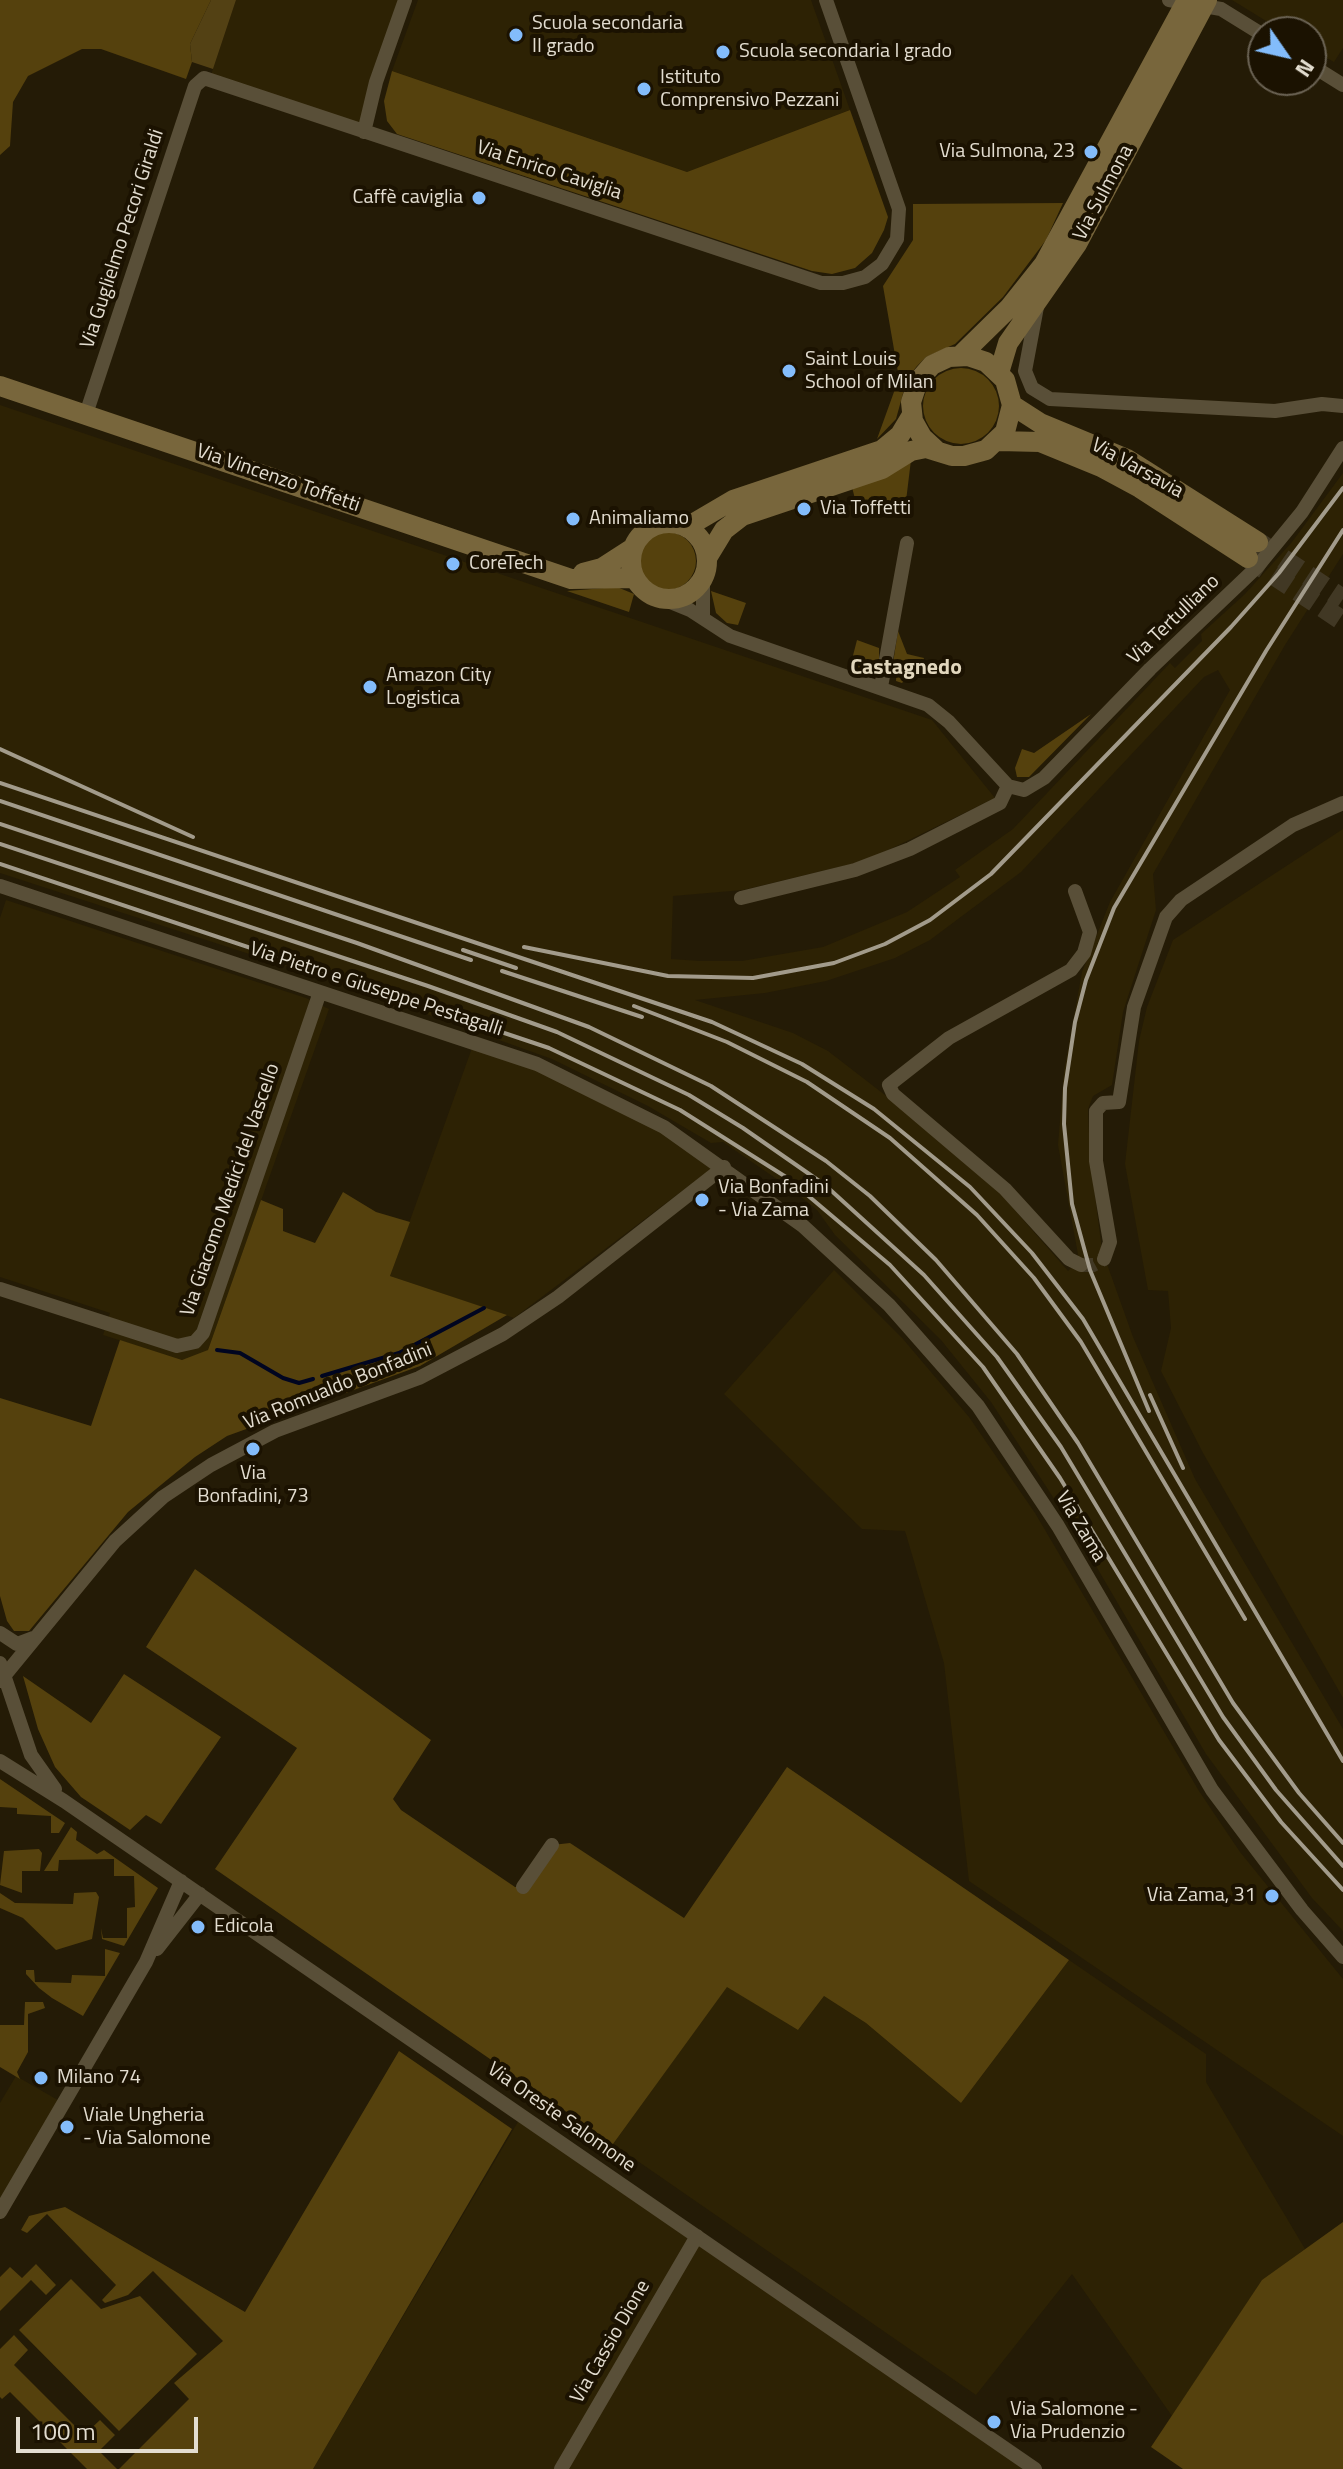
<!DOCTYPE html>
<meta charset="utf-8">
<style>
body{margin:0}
#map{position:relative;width:1343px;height:2469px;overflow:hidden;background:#241b06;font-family:"Titillium Web",sans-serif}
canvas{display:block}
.north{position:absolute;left:1247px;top:16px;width:80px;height:80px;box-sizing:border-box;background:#1b1201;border:2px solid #6b6354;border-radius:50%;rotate:124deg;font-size:22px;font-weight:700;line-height:32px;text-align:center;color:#e3ddd0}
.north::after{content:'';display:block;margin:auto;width:28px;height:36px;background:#83bcfb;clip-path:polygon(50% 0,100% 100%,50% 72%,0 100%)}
.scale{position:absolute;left:16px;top:2417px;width:182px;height:36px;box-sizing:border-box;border:4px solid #e3ddd0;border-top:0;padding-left:10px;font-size:24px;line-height:28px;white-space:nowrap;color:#e3ddd0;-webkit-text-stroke:6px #1b1201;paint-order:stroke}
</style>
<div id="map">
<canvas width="1343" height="2469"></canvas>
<div class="north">N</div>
<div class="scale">100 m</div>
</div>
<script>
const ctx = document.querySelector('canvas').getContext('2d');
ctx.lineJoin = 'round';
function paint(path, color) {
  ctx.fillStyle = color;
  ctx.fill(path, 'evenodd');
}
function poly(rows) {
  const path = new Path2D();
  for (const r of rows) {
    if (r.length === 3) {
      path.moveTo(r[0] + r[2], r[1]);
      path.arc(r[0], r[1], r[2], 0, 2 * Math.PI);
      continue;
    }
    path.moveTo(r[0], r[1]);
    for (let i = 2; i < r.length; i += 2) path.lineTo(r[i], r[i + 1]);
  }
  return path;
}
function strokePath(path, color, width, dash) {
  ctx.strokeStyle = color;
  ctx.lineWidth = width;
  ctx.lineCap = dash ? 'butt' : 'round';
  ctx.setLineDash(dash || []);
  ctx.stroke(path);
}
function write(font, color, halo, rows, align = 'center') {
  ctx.font = font + ' "Titillium Web",sans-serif';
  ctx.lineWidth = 8;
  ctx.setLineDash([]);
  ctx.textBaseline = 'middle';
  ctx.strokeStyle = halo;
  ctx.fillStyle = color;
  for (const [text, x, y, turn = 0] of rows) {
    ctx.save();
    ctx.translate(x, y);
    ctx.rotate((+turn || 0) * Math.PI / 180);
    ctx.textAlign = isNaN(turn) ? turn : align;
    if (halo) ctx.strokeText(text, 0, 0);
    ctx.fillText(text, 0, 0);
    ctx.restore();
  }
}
paint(poly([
 [236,0,405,0,364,132,210,78],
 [418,0,811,0,850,110,687,172,392,71],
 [1232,0,1343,0,1343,48,1334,62,1311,49,1311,32,1284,32],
 [0,405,932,720,995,798,868,860,743,890,673,896,671,959,700,961,742,961,823,947,907,912,960,877,955,870,1013,829,1170,663,1175,668,1202,641,1201,634,1245,594,1292,542,1343,473,1343,554,1285,645,1153,874,1156,910,1123,1012,1112,1085,1093,1096,1088,1109,1090,1157,1102,1250,1133,1337,1195,1479,1343,1729,1343,1931,1312,1898,1206,1754,1079,1537,991,1402,941,1340,835,1235,817,1210,794,1191,723,1142,711,1143,648,1106,552,1059,354,988,0,873],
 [1218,670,1230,690,1110,902,1082,972,1064,1071,1058,1145,1079,1260,1068,1271,999,1192,929,1129,828,1051,793,1033,695,1000,765,993,826,981,895,958,930,940,1021,872,1204,677],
 [1343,829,1343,1698,1203,1453,1161,1371,1171,1328,1168,1291,1148,1290,1125,1164,1139,1041,1147,1007,1173,940],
 [6,900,306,998,329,1009,208,1350,197,1357,182,1360,103,1335,110,1313,0,1277,0,918],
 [472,1048,535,1069,661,1130,715,1166,514,1318,390,1276],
 [834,1270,903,1339,969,1417,1035,1513,1199,1791,1240,1852,1343,1979,1343,2136,969,1881,944,1663,905,1531,862,1529,724,1394],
 [1069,1960,1206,2054,1206,2082,1305,2249,1260,2284,1172,2416,1072,2274,976,2395,613,2144,727,1986,798,2030,824,1996,866,2023,961,2103],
 [16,2076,63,2103,0,2212,0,2103],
 [522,2115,1035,2469,313,2469]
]), '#2d2204');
paint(poly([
 [0,0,211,0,190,44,192,62,186,79,101,49,82,49,28,76,13,102,10,146,0,155],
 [392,71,687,172,850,110,888,217,884,230,872,253,855,268,832,274,812,271,397,134,387,121,384,101],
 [1063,203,1046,240,1003,297,955,344,926,357,917,366,907,379,896,419,877,439,899,378,883,286,913,240,913,204],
 [961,406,38],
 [911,460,906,501,883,509,877,500,855,499,852,487],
 [667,561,29],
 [617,587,634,594,629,612,567,591],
 [711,591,746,603,738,625,727,623,716,613],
 [898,631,907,654,924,658,921,668,916,667,902,683,896,681,897,664,893,663],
 [857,640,879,648,879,674,875,677,850,667],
 [1091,714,1029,777,1017,777,1015,768,1022,749,1034,753],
 [343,1192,376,1212,410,1222,390,1276,507,1315,420,1366,227,1436,195,1457,128,1512,29,1631,14,1631,7,1621,0,1596,0,1398,91,1426,120,1340,182,1360,208,1350,261,1200,283,1209,283,1231,315,1243],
 [195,1569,431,1740,393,1799,401,1810,515,1887,524,1887,552,1845,570,1843,684,1918,787,1767,1069,1960,961,2103,866,2023,824,1996,798,2030,727,1987,613,2144,215,1869,297,1748,146,1647],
 [124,1674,221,1737,161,1824,146,1815,130,1830,81,1797,55,1767,38,1729,23,1676,91,1723],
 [0,1779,65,1823,59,1833,51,1833,51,1816,17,1814,17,1808,0,1807],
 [71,1827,77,1832,76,1840,97,1854,104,1850,158,1888,124,1946,102,1939,101,1928,103,1938,127,1938,127,1908,135,1907,134,1876,114,1876,114,1859,59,1860,58,1871,44,1871],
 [39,1849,42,1853,40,1871,22,1871,22,1893,0,1885,4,1851],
 [96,1892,99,1897,92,1939,56,1950,23,1918,0,1908,0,1893,15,1903,73,1904,74,1893],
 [105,1949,120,1953,83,2016,52,1998,39,1988,26,1974,26,1970,34,1970,35,1982,71,1983,72,1975,105,1976],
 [25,2002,43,2002,45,2008,28,2014,28,2052,17,2072,20,2079,0,2067,0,2025,24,2025],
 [399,2051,512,2129,313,2469,119,2469,189,2399,174,2383,223,2341,153,2271,128,2295,105,2303,102,2300,116,2285,47,2214,27,2233,21,2230,29,2216,65,2207,245,2312],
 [1343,2222,1343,2469,1183,2469,1151,2447,1262,2280],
 [36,2264,56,2285,46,2295,31,2280,0,2311,0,2277,10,2267,22,2278],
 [71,2279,101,2309,140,2296,197,2354,119,2431,19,2330],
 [14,2335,28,2350,14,2365,84,2435,100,2420,115,2435,99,2451,117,2469,87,2469,10,2392,2,2399,0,2397,0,2349]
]), '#55410d');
paint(poly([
 [211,0,236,0,213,69,192,62,190,44]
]), '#534114');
strokePath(poly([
 [217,1350,240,1353,283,1378,299,1383,313,1379],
 [322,1376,399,1353,484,1308]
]), '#000520', 4);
strokePath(poly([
 [1081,1265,1093,1265,1104,1259]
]), '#413824', 14, [14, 7]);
strokePath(poly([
 [1258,542,1343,599],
 [1248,558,1343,621]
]), '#413824', 20, [20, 10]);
strokePath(poly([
 [1169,0,1221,9,1263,35],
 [1311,65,1343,85],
 [364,132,376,82,405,0],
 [1037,307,1025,371,1032,388,1050,399,1275,411,1322,404,1343,406],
 [86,414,195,86,204,78,821,283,843,283,865,277,882,264,897,239,899,209,826,0],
 [703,579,703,618],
 [663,599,690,610,730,636,928,705,949,722,1008,786,1024,790,1044,778,1150,669,1257,567,1302,512,1343,448],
 [881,687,907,543],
 [0,886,537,1064,664,1127,803,1226,889,1305,978,1406,1058,1526,1212,1790,1302,1910,1343,1957],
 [1075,891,1090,932,1084,953,1071,970,949,1038,889,1085,893,1094,1005,1189,1069,1259,1081,1265],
 [741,898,855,870,910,849,1000,803,1008,786],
 [1104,1259,1110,1242,1096,1161,1096,1111,1103,1103,1119,1102,1134,1007,1166,917,1181,900,1293,825,1343,803],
 [0,1289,177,1346,195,1342,203,1333,320,992],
 [0,1633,17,1644,33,1638],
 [0,1663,31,1755,55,1789],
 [0,1681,115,1541,163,1497,211,1465,275,1431,419,1378,503,1334,558,1297,724,1167],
 [0,1761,64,1801,1035,2469],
 [523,1887,552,1845],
 [157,1949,200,1894],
 [0,2212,146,1962,181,1881],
 [561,2469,697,2236]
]), '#594f38', 14);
strokePath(poly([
 [960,356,1009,308,1044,264,1187,0],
 [999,373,1008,343,1077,244,1207,0],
 [0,386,571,579,635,578],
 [1012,405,1040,423,1127,459,1258,542],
 [999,441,1040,442,1101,467,1140,488,1248,558],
 [669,561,38],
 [687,527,733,500,882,450,900,435,912,415],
 [707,558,724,530,742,516,882,469,911,451,926,448,952,456,964,456,986,450,1005,432,1012,405,1005,380,986,362,968,356,949,357,932,365,918,381,911,402,913,421,922,437,936,450],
 [583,573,602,568,633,548]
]), '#78663c', 20);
strokePath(poly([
 [0,749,193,837],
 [0,783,712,1022,802,1064,874,1109,970,1187,1032,1253,1083,1319,1343,1761],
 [0,801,471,960],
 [0,824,357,943,589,1027,711,1086,826,1161,870,1196,936,1260,1017,1354,1078,1443,1233,1703,1299,1793,1343,1843],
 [0,844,428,986,557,1032,689,1095,743,1128,825,1185,924,1275,997,1357,1061,1447,1223,1717,1276,1790,1343,1866],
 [0,864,549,1048,680,1110,786,1177,890,1265,983,1367,1060,1478,1219,1740,1281,1822,1343,1890],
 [524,947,668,976,753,978,834,963,885,944,930,920,991,874,1231,627,1279,573,1343,488],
 [463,950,516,968],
 [502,971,642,1017],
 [634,1006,727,1042,807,1082,890,1138,977,1215,1034,1278,1081,1342,1245,1619],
 [1150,1395,1183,1468],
 [1149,1411,1090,1270,1072,1204,1064,1124,1065,1088,1075,1022,1086,980,1114,908,1266,651,1343,530]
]), '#a29b8b', 4);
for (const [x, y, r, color] of [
 [516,35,8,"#83bcfb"],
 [723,52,8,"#83bcfb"],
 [644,89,8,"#83bcfb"],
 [1091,152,8,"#83bcfb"],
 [479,198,8,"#83bcfb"],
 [789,371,8,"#83bcfb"],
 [804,509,8,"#83bcfb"],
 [573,519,8,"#83bcfb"],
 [453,564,8,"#83bcfb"],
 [370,687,8,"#83bcfb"],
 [702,1200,8,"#83bcfb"],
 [253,1449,8,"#83bcfb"],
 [1272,1896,8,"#83bcfb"],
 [198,1927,8,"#83bcfb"],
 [41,2078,8,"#83bcfb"],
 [67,2127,8,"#83bcfb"],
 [994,2422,8,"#83bcfb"]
]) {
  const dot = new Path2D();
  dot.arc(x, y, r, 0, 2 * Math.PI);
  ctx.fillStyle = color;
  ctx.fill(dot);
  strokePath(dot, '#1b1201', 3);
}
write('20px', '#e3ddd0', '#1b1201', [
 ["Scuola secondaria",532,24],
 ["II grado",532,47],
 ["Scuola secondaria I grado",739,52],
 ["Istituto",660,78],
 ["Comprensivo Pezzani",660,101],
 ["Via Sulmona, 23",1075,152,"right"],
 ["Caffè caviglia",463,198,"right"],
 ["Saint Louis",805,360],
 ["School of Milan",805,383],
 ["Via Toffetti",820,509],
 ["Animaliamo",589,519],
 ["CoreTech",469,564],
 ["Amazon City",386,676],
 ["Logistica",386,699],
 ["Via Bonfadini",718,1188],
 ["- Via Zama",718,1211],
 ["Via",253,1474,"center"],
 ["Bonfadini, 73",253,1497,"center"],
 ["Via Zama, 31",1256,1896,"right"],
 ["Edicola",214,1927],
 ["Milano 74",57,2078],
 ["Viale Ungheria",83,2116],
 ["- Via Salomone",83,2139],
 ["Via Salomone -",1010,2410],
 ["Via Prudenzio",1010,2433]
], 'left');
write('20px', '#e3ddd0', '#1b1201', [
 ["Via Enrico Caviglia",549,171,18],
 ["Via Sulmona",1104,193,-62],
 ["Via Guglielmo Pecori Giraldi",123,239,-72],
 ["Via Varsavia",1137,469,29],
 ["Via Vincenzo Toffetti",278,479,19],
 ["Via Tertulliano",1174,620,-44],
 ["Via Pietro e Giuseppe Pestagalli",376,990,18],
 ["Via Giacomo Medici del Vascello",231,1190,-71],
 ["Via Romualdo Bonfadini",338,1387,-22],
 ["Via Zama",1080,1527,59],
 ["Via Oreste Salomone",561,2118,35],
 ["Via Cassio Dione",611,2342,-60]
]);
write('bold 22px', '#e2d7bd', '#1b1201', [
 ["Castagnedo",906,669]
]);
</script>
